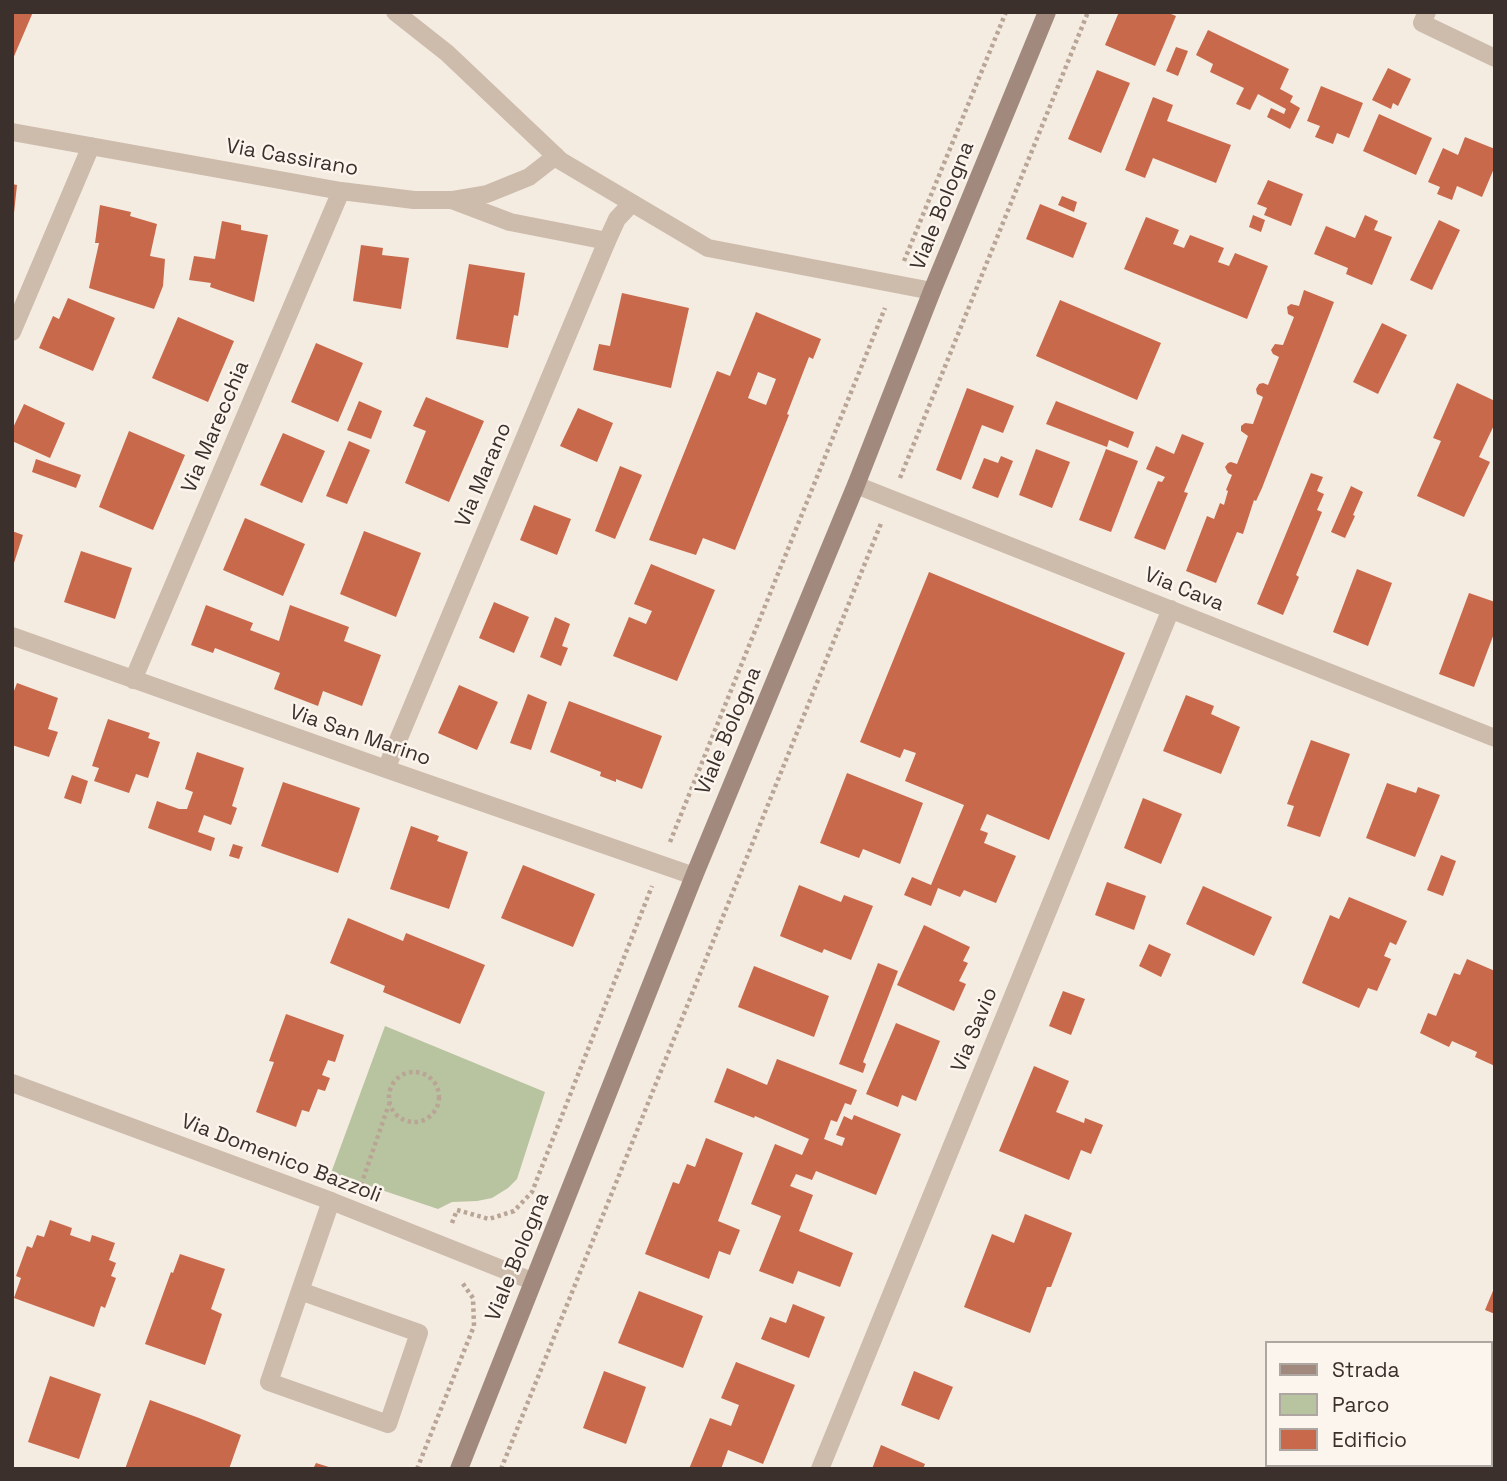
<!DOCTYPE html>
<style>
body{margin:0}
#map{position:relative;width:1507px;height:1481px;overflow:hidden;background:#f4ebe1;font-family:"Space Grotesk",sans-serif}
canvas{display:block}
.frame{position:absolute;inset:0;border:14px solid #3b302b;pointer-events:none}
.legend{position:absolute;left:1265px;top:1341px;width:228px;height:126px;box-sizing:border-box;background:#fbf5ee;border:2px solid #aea6a0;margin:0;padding:9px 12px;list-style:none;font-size:21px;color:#3b302b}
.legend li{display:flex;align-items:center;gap:14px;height:35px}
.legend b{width:35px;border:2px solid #aea6a0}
</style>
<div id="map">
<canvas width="1507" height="1481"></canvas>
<div class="frame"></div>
<ul class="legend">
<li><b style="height:9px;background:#a18a7d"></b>Strada</li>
<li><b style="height:19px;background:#b8c4a0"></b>Parco</li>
<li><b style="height:19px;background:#c8694b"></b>Edificio</li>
</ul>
</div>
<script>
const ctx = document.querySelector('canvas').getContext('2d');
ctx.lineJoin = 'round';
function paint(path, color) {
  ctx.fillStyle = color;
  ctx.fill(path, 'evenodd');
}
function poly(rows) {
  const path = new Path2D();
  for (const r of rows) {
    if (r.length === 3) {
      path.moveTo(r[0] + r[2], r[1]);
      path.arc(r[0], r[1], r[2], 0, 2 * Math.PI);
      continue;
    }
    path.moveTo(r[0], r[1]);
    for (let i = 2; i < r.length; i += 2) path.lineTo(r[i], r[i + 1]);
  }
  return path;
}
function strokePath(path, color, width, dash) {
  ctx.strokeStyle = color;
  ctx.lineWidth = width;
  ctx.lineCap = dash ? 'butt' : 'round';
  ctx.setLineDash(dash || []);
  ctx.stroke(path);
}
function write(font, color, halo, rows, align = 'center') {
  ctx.font = font + ' "Space Grotesk",sans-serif';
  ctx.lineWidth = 5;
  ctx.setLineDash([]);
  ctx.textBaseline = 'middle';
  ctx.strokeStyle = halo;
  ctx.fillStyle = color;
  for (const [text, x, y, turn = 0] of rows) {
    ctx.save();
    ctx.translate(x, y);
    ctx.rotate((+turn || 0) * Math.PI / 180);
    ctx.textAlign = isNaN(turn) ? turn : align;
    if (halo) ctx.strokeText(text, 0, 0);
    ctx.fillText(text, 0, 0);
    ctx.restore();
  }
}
paint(poly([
 [385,1026,545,1092,517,1179,508,1188,492,1198,477,1201,452,1202,438,1209,331,1173]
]), '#b8c4a0');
paint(poly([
 [12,12,33,12,12,61],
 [1119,12,1166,12,1176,16,1155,66,1105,45],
 [1208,30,1289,69,1280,89,1293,96,1290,102,1300,108,1290,129,1267,117,1271,108,1284,114,1286,109,1258,94,1250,110,1236,104,1244,88,1210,72,1213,64,1196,55],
 [1176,47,1188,51,1178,76,1166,71],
 [1388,68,1411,79,1398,106,1393,103,1391,109,1372,100],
 [1097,70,1130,83,1101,153,1068,139],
 [1321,86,1363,103,1349,138,1337,133,1333,144,1315,137,1320,126,1307,121],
 [1153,97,1173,105,1167,121,1231,145,1216,183,1153,158,1145,178,1125,170],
 [1379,114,1432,138,1416,175,1363,151],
 [1465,137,1495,149,1495,166,1482,197,1457,186,1452,200,1437,194,1440,187,1428,182,1443,148,1458,155],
 [1268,180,1303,194,1291,226,1264,215,1267,208,1257,204],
 [12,184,17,185,14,213,12,212],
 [1062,196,1077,202,1074,212,1058,205],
 [1040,204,1087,223,1073,258,1026,239],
 [100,205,131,212,130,216,157,224,150,256,165,259,163,286,154,309,89,288,99,243,95,243],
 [1253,215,1265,220,1261,232,1249,227],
 [1365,215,1378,221,1374,230,1392,237,1372,285,1346,274,1348,268,1314,254,1326,226,1355,238],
 [1146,217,1179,230,1173,244,1184,248,1190,235,1224,248,1218,262,1229,266,1235,253,1268,266,1247,319,1124,269],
 [1439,220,1460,230,1432,290,1410,280],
 [222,221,241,225,241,230,268,235,254,302,210,287,211,283,189,280,194,256,215,259],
 [361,245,383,248,382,255,409,258,401,309,353,301],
 [469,264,525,273,518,316,514,315,508,348,456,339],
 [1304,290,1334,302,1262,488,1256,501,1254,500,1243,534,1237,532,1216,583,1186,571,1207,516,1214,519,1220,503,1224,505,1228,491,1226,490,1232,475,1228,473,1225,467,1228,463,1231,462,1237,464,1248,436,1241,431,1241,426,1245,423,1253,424,1263,397,1257,394,1256,389,1259,384,1263,383,1268,385,1279,357,1273,354,1271,350,1275,344,1283,345,1294,317,1288,314,1287,307,1291,304,1299,306],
 [622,293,689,308,671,388,593,370,599,344,610,346],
 [68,298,115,318,93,371,39,348,53,316,59,319],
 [1060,300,1161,343,1137,400,1036,356],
 [756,312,821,339,813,359,809,357,787,414,789,415,735,550,703,538,696,555,649,540,717,371,730,376],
 [758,372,776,379,766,405,748,398],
 [178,317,234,341,208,402,152,378],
 [1382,323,1407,335,1378,394,1353,382],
 [316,343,363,363,338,422,291,402],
 [1457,383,1495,401,1495,423,1479,457,1490,462,1464,517,1417,496,1441,441,1433,438],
 [967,388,1014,406,1003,433,982,425,961,480,936,470],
 [426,397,484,421,449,502,405,483,426,431,413,426],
 [359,401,382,411,371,439,347,430],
 [1056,401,1134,432,1128,448,1109,440,1107,447,1046,424],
 [24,404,65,423,50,458,12,441,12,430],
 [578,408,613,423,597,462,560,446],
 [129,431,185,455,153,530,99,507],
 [283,433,325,451,302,503,260,485],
 [1182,434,1204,443,1184,492,1188,493,1165,550,1134,538,1158,481,1162,482,1165,477,1146,469,1156,446,1174,454],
 [349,441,370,450,347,504,326,496],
 [1036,449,1070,462,1052,508,1019,495],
 [1106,449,1138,461,1111,532,1079,520],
 [1001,456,1013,461,998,498,972,488,984,458,998,463],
 [36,459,81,475,76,488,32,472],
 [620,466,642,475,615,539,595,531],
 [1311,473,1323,477,1317,491,1324,494,1317,510,1322,512,1296,575,1299,577,1283,615,1257,604],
 [1351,486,1363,492,1353,515,1355,516,1345,538,1331,532],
 [534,505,571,519,557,555,520,540],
 [245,518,305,544,283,596,223,570],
 [12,531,23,535,13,566,12,566],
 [364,531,421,553,396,617,340,594],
 [81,551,132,568,115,619,64,602],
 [651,564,715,590,677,681,613,656,629,617,646,624,652,611,634,604],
 [1357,569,1392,583,1368,646,1333,632],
 [929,572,1125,653,1049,840,987,814,980,830,988,833,984,843,1016,856,996,903,964,890,960,897,938,888,931,906,904,895,912,877,931,885,964,805,905,781,916,753,904,749,900,758,860,742],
 [1469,593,1495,602,1495,631,1474,687,1439,674],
 [494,602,529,617,514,653,479,638],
 [206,605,253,623,250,630,279,641,290,605,349,627,344,641,381,655,362,706,323,691,318,706,274,689,280,673,215,648,213,653,191,645],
 [555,617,570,624,562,646,568,648,561,666,540,657],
 [17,683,58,698,48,729,58,732,49,757,12,745,12,696],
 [459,685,498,702,477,750,438,733],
 [528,694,547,702,531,750,510,743],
 [1186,695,1214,706,1211,714,1240,727,1221,774,1163,751],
 [569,701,662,736,642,789,616,779,616,782,600,776,601,772,550,752],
 [108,719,150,733,148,738,160,742,148,778,136,774,129,793,94,781,99,768,92,766],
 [1311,740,1350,754,1320,837,1287,826,1294,806,1287,804],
 [197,752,244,768,232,806,237,808,231,825,204,815,198,832,215,838,211,851,148,828,157,801,179,809,187,809,193,792,185,789],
 [847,773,923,803,900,864,863,849,859,858,820,843],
 [72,775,88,781,81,804,64,798],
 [283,782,360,808,338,873,261,846],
 [1387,783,1416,793,1418,787,1440,795,1415,857,1366,838],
 [1143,798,1182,814,1161,864,1124,848],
 [411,826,439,836,437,841,468,852,449,909,390,889],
 [233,844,243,847,239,859,229,856],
 [1441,855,1456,861,1443,896,1427,890],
 [523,865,595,894,573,947,501,918],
 [1107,882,1146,896,1134,930,1095,915],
 [799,885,841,902,844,895,873,906,851,960,824,949,822,953,780,936],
 [1203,886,1272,917,1254,956,1186,924],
 [1349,897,1407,921,1396,945,1390,942,1384,956,1391,959,1377,991,1368,988,1359,1008,1302,983,1330,915,1339,919],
 [348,918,403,941,406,933,485,965,460,1024,383,992,385,986,330,963],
 [924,925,970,947,963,961,968,963,959,981,966,984,954,1011,897,985],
 [1149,944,1171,954,1161,977,1139,966],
 [1467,959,1495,971,1495,1066,1475,1057,1477,1052,1452,1041,1449,1047,1420,1033,1428,1013,1436,1016,1454,973,1460,975],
 [878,963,898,971,863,1062,866,1064,863,1073,839,1064],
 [754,966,829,996,814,1037,738,1007],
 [1063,991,1085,999,1071,1035,1049,1026],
 [286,1014,344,1035,335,1062,328,1060,322,1075,330,1078,325,1091,318,1089,309,1112,302,1110,296,1127,256,1112,274,1062,269,1061],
 [896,1023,940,1041,916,1101,902,1095,898,1107,866,1094],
 [777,1059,857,1090,851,1105,845,1103,837,1122,831,1120,824,1139,842,1146,845,1138,836,1135,844,1116,852,1120,854,1115,901,1134,876,1195,816,1171,812,1180,796,1174,790,1186,813,1195,799,1231,853,1253,840,1287,798,1271,793,1284,759,1271,781,1216,751,1204,775,1144,802,1155,809,1139,755,1116,754,1118,714,1102,727,1068,767,1085],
 [1034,1066,1069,1081,1056,1112,1084,1123,1085,1118,1103,1125,1091,1154,1081,1150,1069,1180,999,1151],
 [706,1138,743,1153,718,1221,740,1230,730,1255,719,1251,709,1279,645,1254,673,1182,679,1184,687,1164,695,1167],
 [1025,1214,1072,1233,1051,1287,1047,1287,1030,1333,964,1307,992,1234,1014,1243],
 [50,1220,72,1228,70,1235,90,1242,92,1235,115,1243,109,1260,116,1263,111,1276,116,1278,105,1308,101,1306,94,1327,14,1298,21,1278,16,1276,27,1246,32,1248,37,1235,44,1237],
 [180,1254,225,1269,211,1309,222,1314,205,1365,145,1344,171,1272,173,1273],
 [1495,1286,1495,1314,1485,1310],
 [639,1291,703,1316,683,1368,618,1343],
 [793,1304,825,1317,809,1358,761,1339,770,1317,786,1323],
 [736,1362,795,1385,763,1464,728,1450,721,1469,689,1469,710,1418,731,1426,739,1405,721,1398],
 [604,1371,646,1387,626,1444,583,1428],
 [914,1371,953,1387,939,1420,901,1405],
 [50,1376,101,1394,79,1459,28,1442],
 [150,1400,199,1418,241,1435,229,1469,125,1469],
 [1491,1426,1495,1427,1495,1469,1447,1469,1439,1465,1491,1465],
 [881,1445,925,1464,923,1469,872,1469],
 [316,1463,332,1468,331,1469,313,1469]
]), '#c8694b');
strokePath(poly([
 [904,261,1006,12],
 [900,478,1088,12],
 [670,842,885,308],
 [414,1097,25],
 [361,1185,389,1104],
 [452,1223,457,1210,489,1219,514,1211,532,1192,652,886],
 [417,1469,474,1326,473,1298,461,1281],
 [501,1469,882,521]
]), '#b9a596', 4.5, [3.5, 3.5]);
strokePath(poly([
 [1427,12,1422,23,1495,58],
 [452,200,510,222,607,241],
 [300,1291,419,1333,388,1424,269,1382,300,1291,331,1201]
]), '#cdbbac', 18);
strokePath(poly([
 [395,12,447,53,561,161,708,248,932,291],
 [12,132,341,191,414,200,452,200,487,194,529,177,556,156],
 [12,332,91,146],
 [856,485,1495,738],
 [12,636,386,769,694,876],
 [133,680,341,191],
 [386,769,607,241,617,219,632,203],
 [12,1083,331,1201,532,1281],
 [820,1469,1171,609]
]), '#cdbbac', 18);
strokePath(poly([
 [459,1469,694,876,856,485,932,291,1047,12]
]), '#a18a7d', 18);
write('21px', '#3b302b', '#fbf5ee', [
 ["Via Cassirano",292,158,10],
 ["Viale Bologna",943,206,-68],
 ["Via Marecchia",216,427,-67],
 ["Via Marano",484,475,-67],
 ["Via Cava",1184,590,22],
 ["Viale Bologna",729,731,-67],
 ["Via San Marino",360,736,19],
 ["Via Savio",975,1030,-68],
 ["Via Domenico Bazzoli",281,1159,21],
 ["Viale Bologna",518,1257,-68]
]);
</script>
